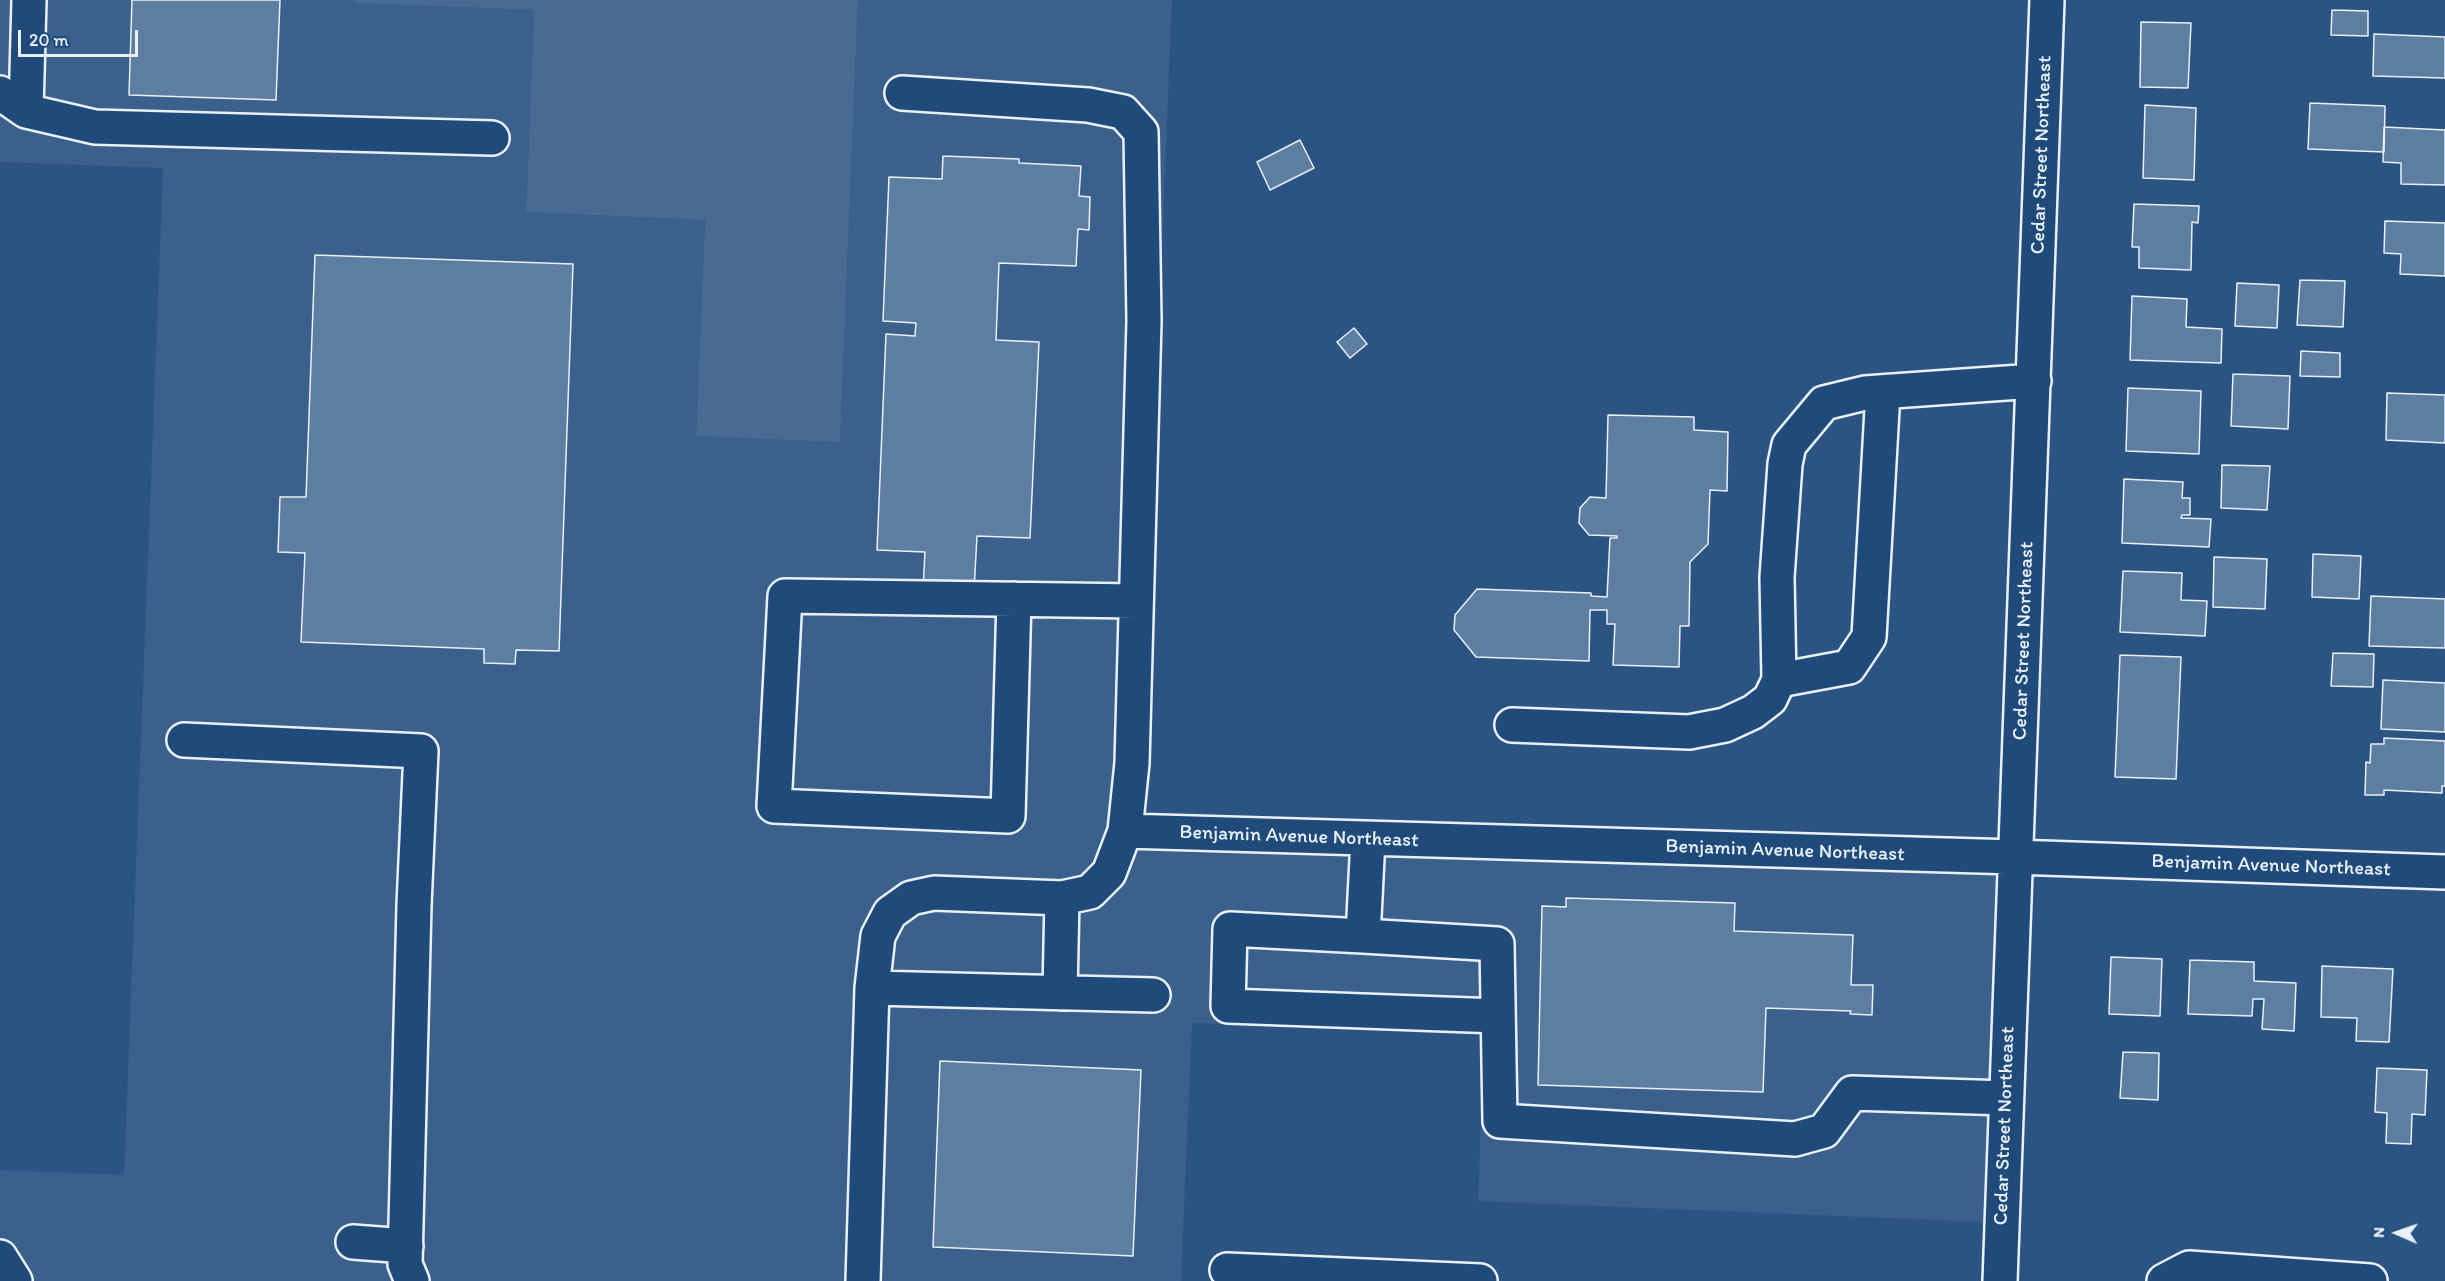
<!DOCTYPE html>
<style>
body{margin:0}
#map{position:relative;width:2445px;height:1281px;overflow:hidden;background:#2b5482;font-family:Itim,sans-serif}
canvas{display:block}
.north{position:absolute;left:2367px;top:1203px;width:60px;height:60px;-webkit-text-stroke:4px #1f4a7a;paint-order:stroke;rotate:272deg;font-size:16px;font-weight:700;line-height:24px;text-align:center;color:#e8f1f8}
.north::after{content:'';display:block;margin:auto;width:21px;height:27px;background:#e8f1f8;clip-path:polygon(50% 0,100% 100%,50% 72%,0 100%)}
.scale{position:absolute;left:18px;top:30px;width:120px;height:27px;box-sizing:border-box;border:3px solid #e8f1f8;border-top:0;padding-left:8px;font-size:18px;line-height:21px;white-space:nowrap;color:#e8f1f8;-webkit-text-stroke:4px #1f4a7a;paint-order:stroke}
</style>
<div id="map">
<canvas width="2445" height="1281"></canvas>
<div class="north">N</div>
<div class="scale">20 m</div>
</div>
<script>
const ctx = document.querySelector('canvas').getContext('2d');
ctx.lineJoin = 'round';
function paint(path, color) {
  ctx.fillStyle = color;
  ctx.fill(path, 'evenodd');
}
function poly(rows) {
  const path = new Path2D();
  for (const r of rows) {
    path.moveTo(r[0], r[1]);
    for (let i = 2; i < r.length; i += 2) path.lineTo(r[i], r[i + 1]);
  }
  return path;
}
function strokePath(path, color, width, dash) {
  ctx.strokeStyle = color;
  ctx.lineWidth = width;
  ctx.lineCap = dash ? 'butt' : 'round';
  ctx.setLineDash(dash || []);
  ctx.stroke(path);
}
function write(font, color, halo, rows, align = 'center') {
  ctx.font = font + ' Itim,sans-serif';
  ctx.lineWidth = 6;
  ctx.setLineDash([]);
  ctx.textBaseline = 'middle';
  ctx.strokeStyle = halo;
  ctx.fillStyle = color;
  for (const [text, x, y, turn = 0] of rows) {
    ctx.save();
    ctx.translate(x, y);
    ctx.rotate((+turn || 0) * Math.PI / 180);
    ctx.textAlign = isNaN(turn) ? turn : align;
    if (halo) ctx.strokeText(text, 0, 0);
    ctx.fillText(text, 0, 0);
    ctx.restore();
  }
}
paint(poly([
 [0,0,355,0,356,3,534,10,526,212,705,220,696,436,840,441,858,0,1172,0,1138,827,1998,863,1984,1222,1478,1201,1484,1035,1192,1023,1181,1281,0,1281,0,1170,124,1175,163,168,0,162]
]), '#3a608b');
paint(poly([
 [355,0,858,0,840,442,696,436,705,220,526,212,534,10,355,3]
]), '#476b93');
const building = poly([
 [132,0,280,0,276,100,129,95,132,0],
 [2332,10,2368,11,2368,36,2331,35,2332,10],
 [2141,22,2191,23,2188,88,2140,87,2141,22],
 [2374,34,2445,37,2445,78,2373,76,2374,34],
 [2310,103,2385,106,2384,152,2308,149,2310,103],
 [2145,105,2196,108,2194,180,2143,178,2145,105],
 [2384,127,2445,130,2445,185,2401,184,2401,163,2383,162,2384,127],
 [1300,140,1314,168,1270,190,1257,162,1300,140],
 [943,156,1019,159,1019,163,1081,166,1079,196,1090,197,1089,230,1078,229,1076,266,999,263,996,340,1039,342,1030,538,977,536,974,591,923,589,925,552,877,550,886,334,915,336,916,323,883,321,889,177,942,179,943,156],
 [2134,204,2199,206,2198,223,2192,222,2191,270,2139,268,2139,247,2132,247,2134,204],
 [2385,221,2445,223,2445,276,2400,274,2401,254,2384,253,2385,221],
 [315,255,573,264,559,651,516,650,515,664,484,663,484,649,301,642,305,553,278,552,280,497,306,497,315,255],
 [2300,280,2345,281,2343,327,2297,325,2300,280],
 [2237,283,2279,285,2277,328,2235,326,2237,283],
 [2132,296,2187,299,2186,327,2222,329,2221,363,2130,360,2132,296],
 [1354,328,1367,344,1350,358,1337,342,1354,328],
 [2301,351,2340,353,2340,377,2300,376,2301,351],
 [2233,374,2290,376,2288,429,2231,426,2233,374],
 [2128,388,2201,391,2199,454,2126,451,2128,388],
 [2387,393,2445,395,2445,443,2386,440,2387,393],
 [1608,415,1694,417,1694,430,1728,432,1727,491,1710,490,1708,544,1690,562,1689,626,1680,626,1679,667,1613,665,1615,624,1607,624,1607,610,1590,610,1589,661,1476,657,1454,630,1455,615,1477,589,1591,593,1591,596,1607,597,1610,538,1617,538,1617,536,1589,535,1579,523,1580,508,1590,497,1606,498,1608,415],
 [2222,465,2270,466,2267,510,2221,508,2222,465],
 [2124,479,2183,482,2182,498,2190,498,2190,515,2182,515,2181,518,2211,519,2209,547,2122,543,2124,479],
 [2313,554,2361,556,2359,599,2312,597,2313,554],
 [2214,557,2267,559,2265,609,2213,607,2214,557],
 [2123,571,2182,573,2181,600,2207,601,2205,636,2120,632,2123,571],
 [2371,596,2445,599,2445,648,2369,646,2371,596],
 [2333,653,2374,654,2373,687,2331,686,2333,653],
 [2120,655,2181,657,2176,779,2115,777,2120,655],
 [2383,680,2445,683,2445,732,2381,729,2383,680],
 [2384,738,2445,741,2445,786,2442,786,2442,793,2384,790,2384,795,2365,795,2366,762,2370,763,2371,744,2384,744,2384,738],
 [1566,898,1735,903,1734,931,1853,935,1851,985,1873,985,1872,1015,1850,1014,1851,1011,1766,1008,1763,1092,1538,1085,1542,906,1566,907,1566,898],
 [2111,957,2162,959,2160,1016,2109,1014,2111,957],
 [2190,960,2254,962,2254,981,2296,983,2294,1031,2262,1029,2264,999,2253,999,2252,1016,2188,1014,2190,960],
 [2322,966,2393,969,2389,1042,2356,1041,2357,1018,2321,1017,2322,966],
 [2123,1052,2159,1053,2158,1100,2120,1098,2123,1052],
 [940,1061,1141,1070,1133,1256,933,1247,940,1061],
 [2377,1068,2427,1070,2425,1115,2412,1114,2411,1144,2386,1143,2387,1113,2375,1112,2377,1068]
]);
paint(building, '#5d7da1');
strokePath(building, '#e8f1f8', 1.5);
const minor = poly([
 [0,93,26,111,95,127,492,138],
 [26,111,29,0],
 [1014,599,1008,816,774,806,785,596,1136,601],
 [1779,680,1849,667,1869,637,1883,392],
 [1512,725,1689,732,1725,725,1753,712,1770,699,1779,680,1777,577,1785,464,1789,445,1824,403,1865,393,2034,381],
 [184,740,421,751,414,905,405,1264,412,1281],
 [1125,831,2015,857,2445,872],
 [1368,839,1363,936,1497,944,1500,1121,1795,1139,1824,1131,1852,1093,2006,1098],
 [1363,936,1230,929,1228,1006,1498,1016],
 [872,988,1153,995],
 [1060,993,1062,898],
 [353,1242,406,1246],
 [0,1257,15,1281],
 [1227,1270,1480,1281],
 [863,1281,872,988,878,936,890,913,911,898,934,893,1062,898,1090,892,1109,873,1125,831,1132,763,1144,321,1141,132,1123,112,1088,105,902,93],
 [2000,1281,2047,0],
 [2164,1281,2189,1268,2370,1281]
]);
strokePath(minor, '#e8f1f8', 38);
strokePath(minor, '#1f4a7a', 33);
write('20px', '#e8f1f8', '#1f4a7a', [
 ["Cedar Street Northeast",2042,155,-88],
 ["Cedar Street Northeast",2024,641,-88],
 ["Benjamin Avenue Northeast",1299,837,2],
 ["Benjamin Avenue Northeast",1785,851,2],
 ["Benjamin Avenue Northeast",2271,866,2],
 ["Cedar Street Northeast",2005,1126,-88]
]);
</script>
